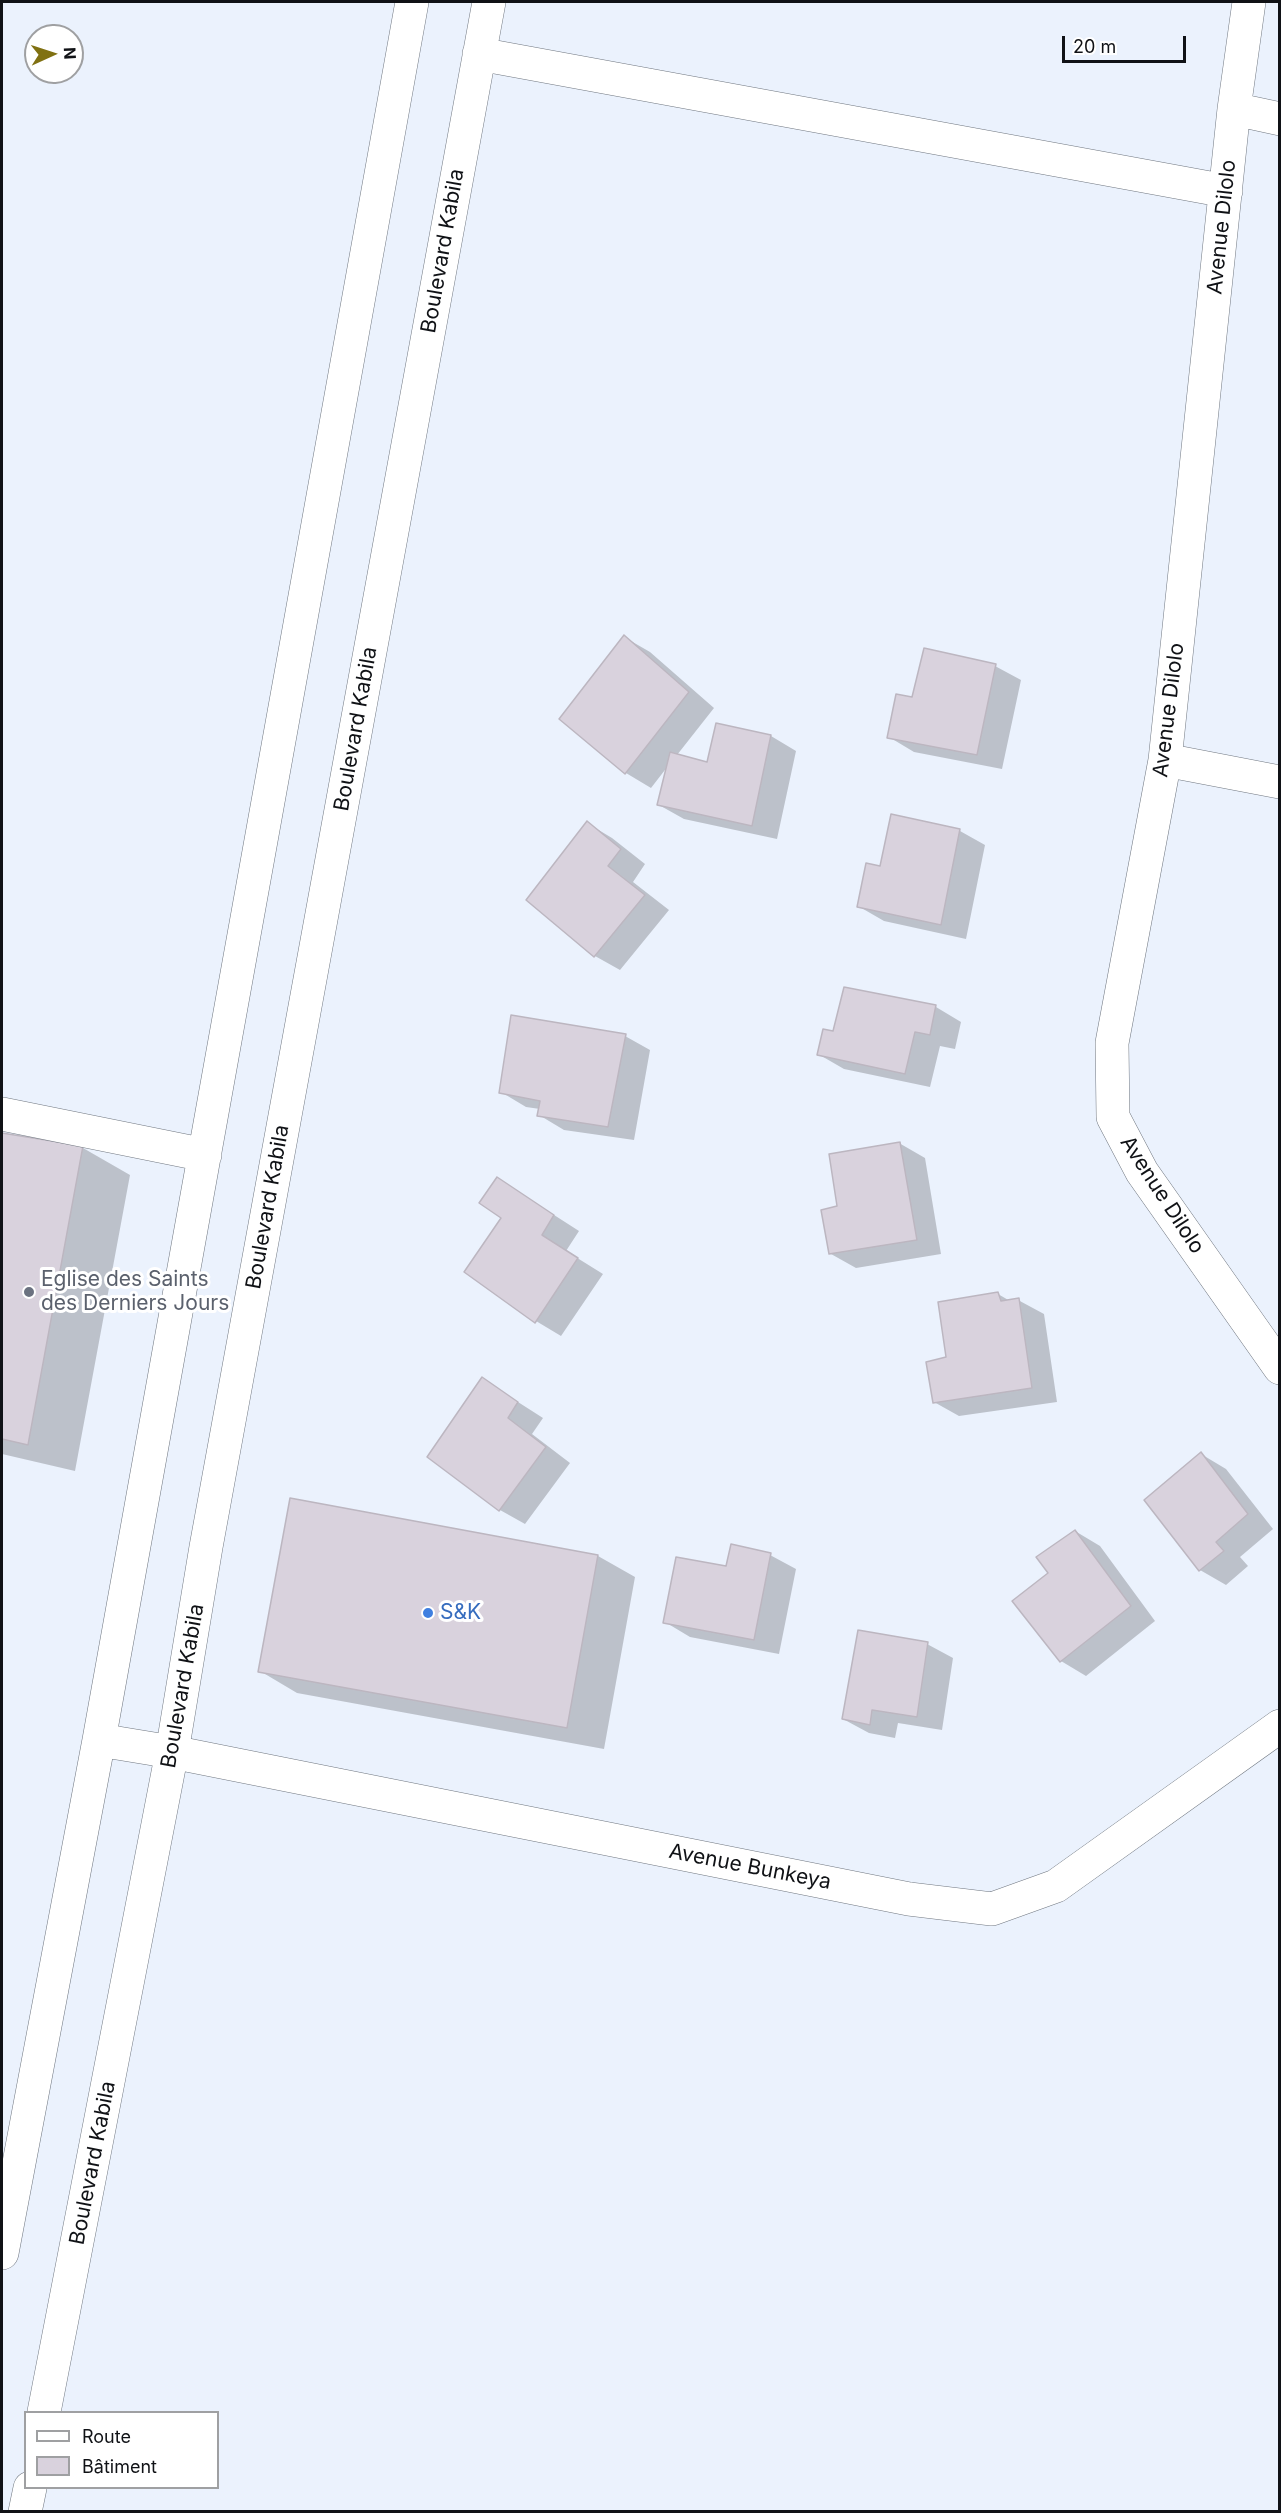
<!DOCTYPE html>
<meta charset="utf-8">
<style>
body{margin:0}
#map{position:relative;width:1281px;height:2513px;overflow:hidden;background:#ebf2fd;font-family:Inter,sans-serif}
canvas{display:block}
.frame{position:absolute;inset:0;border:3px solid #101216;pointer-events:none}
.legend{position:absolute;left:24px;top:2411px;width:195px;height:78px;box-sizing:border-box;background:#fff;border:2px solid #9fa0a2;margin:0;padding:8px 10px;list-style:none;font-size:18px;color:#101216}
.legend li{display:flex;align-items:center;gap:12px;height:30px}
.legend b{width:30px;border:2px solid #9fa0a2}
.north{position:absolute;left:24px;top:24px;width:60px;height:60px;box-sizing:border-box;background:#fff;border:2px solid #9fa0a2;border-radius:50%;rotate:87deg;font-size:16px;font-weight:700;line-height:24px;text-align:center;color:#101216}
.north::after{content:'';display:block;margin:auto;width:21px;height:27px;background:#807112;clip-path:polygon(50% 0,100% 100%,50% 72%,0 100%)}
.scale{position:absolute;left:1062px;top:36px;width:124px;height:27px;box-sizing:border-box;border:3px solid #101216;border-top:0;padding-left:8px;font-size:18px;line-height:21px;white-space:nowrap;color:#101216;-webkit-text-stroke:4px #fff;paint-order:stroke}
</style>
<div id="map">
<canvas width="1281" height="2513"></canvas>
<div class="frame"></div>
<ul class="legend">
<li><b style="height:8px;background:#fff"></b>Route</li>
<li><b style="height:16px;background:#d9d2dd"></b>Bâtiment</li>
</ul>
<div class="north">N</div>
<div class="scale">20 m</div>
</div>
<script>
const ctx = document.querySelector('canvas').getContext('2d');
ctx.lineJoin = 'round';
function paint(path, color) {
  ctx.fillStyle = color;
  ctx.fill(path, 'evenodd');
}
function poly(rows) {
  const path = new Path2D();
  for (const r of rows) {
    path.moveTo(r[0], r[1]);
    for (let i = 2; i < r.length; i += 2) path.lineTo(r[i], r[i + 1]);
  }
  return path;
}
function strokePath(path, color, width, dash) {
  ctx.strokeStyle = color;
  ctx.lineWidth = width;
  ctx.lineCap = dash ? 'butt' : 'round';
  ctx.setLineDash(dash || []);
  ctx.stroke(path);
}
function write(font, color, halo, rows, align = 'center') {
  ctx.font = font + ' Inter,sans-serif';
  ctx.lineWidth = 6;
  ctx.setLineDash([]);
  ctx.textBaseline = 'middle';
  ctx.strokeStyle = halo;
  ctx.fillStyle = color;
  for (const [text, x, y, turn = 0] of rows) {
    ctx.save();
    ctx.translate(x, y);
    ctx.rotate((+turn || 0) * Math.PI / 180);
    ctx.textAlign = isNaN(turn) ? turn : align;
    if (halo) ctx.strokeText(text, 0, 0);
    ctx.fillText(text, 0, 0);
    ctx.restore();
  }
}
paint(poly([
 [624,637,650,652,714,708,677,755,708,764,717,725,771,736,796,751,777,839,684,819,659,805,668,766,651,788,626,773,561,718],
 [995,666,1021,680,1002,769,914,752,889,737],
 [587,823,612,838,645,864,633,882,669,910,620,970,595,956],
 [960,831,985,845,966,939,884,921,858,906,881,868],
 [936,1007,961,1022,955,1049,940,1046,930,1087,844,1069,818,1054],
 [625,1036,650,1050,634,1140,564,1130,539,1115,540,1109,526,1107,501,1092],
 [2,1135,83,1148,130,1175,75,1471,2,1454],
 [899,1143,925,1158,941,1254,856,1268,831,1254,839,1207],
 [498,1179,579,1231,566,1251,603,1274,561,1336,536,1321,466,1271,503,1218],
 [998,1294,1010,1301,1018,1300,1044,1314,1057,1402,959,1416,934,1402,948,1359],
 [482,1379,543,1418,532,1434,570,1463,525,1524,500,1510],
 [1201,1454,1226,1469,1273,1529,1240,1557,1248,1566,1226,1585,1200,1570,1146,1500],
 [1075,1531,1100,1546,1155,1621,1086,1676,1061,1661,1050,1574],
 [770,1555,796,1569,779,1654,690,1637,665,1622,727,1568],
 [598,1556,635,1577,604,1749,297,1693,260,1671],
 [927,1644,953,1658,942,1730,898,1723,895,1738,869,1733,843,1719]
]), '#0003');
const building = poly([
 [624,635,689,692,625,774,559,719,624,635],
 [924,648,996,664,977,755,887,738,896,694,912,697,924,648],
 [716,723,771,735,752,826,657,805,670,752,707,762,716,723],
 [891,814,960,829,941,925,857,907,866,863,880,866,891,814],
 [587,821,621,849,608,866,645,895,594,957,526,900,587,821],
 [844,987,936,1005,930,1035,915,1032,905,1074,817,1055,823,1029,833,1031,844,987],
 [511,1015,626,1034,608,1127,537,1116,540,1101,499,1093,511,1015],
 [2,1133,83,1146,28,1445,2,1439,2,1133],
 [900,1142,917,1240,829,1254,821,1210,837,1206,829,1154,900,1142],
 [497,1177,554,1215,542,1235,578,1258,535,1323,464,1272,501,1218,479,1203,497,1177],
 [998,1292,1001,1301,1019,1298,1032,1388,933,1403,926,1362,946,1357,938,1302,998,1292],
 [482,1377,518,1402,508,1418,546,1447,499,1511,427,1457,482,1377],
 [1201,1452,1248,1514,1216,1542,1224,1551,1199,1571,1144,1500,1201,1452],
 [290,1498,598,1555,567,1728,258,1672,290,1498],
 [1075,1530,1131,1606,1060,1662,1012,1601,1048,1573,1036,1557,1075,1530],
 [731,1544,771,1553,754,1640,663,1623,676,1557,726,1566,731,1544],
 [858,1630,928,1642,917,1717,872,1710,870,1725,842,1719,858,1630]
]);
paint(building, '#d9d2dd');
strokePath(building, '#bcb6c0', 1.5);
const minor = poly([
 [1249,2,1234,109,1165,760,1112,1043,1113,1117,1142,1172,1280,1368],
 [479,54,1226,191],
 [1234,109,1280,119],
 [1165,760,1280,782],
 [2,1114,205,1155],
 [99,1740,172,1752,909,1899,992,1909,1056,1886,1280,1726],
 [2,2253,99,1740,412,2],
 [44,2412,172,1752,206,1547,489,2],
 [25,2512,30,2488]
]);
strokePath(minor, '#707780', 34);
strokePath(minor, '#fff', 33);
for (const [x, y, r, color] of [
 [29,1292,6,"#6b7280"],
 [428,1613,6,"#3f7fe0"]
]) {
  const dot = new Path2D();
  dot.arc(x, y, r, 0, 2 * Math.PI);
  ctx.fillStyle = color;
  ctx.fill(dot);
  strokePath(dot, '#fff', 2);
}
write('21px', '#101216', '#fff', [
 ["Avenue Dilolo",1222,227,-84],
 ["Boulevard Kabila",443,251,-80],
 ["Avenue Dilolo",1169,710,-83],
 ["Boulevard Kabila",356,729,-80],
 ["Avenue Dilolo",1162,1195,57],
 ["Boulevard Kabila",268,1207,-80],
 ["Boulevard Kabila",183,1686,-80],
 ["Avenue Bunkeya",750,1867,11],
 ["Boulevard Kabila",93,2163,-79]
]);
write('21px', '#5b616d', '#fff', [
 ["Eglise des Saints",41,1280],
 ["des Derniers Jours",41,1304]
], 'left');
write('21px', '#366cbe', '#fff', [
 ["S&K",440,1613]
], 'left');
</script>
